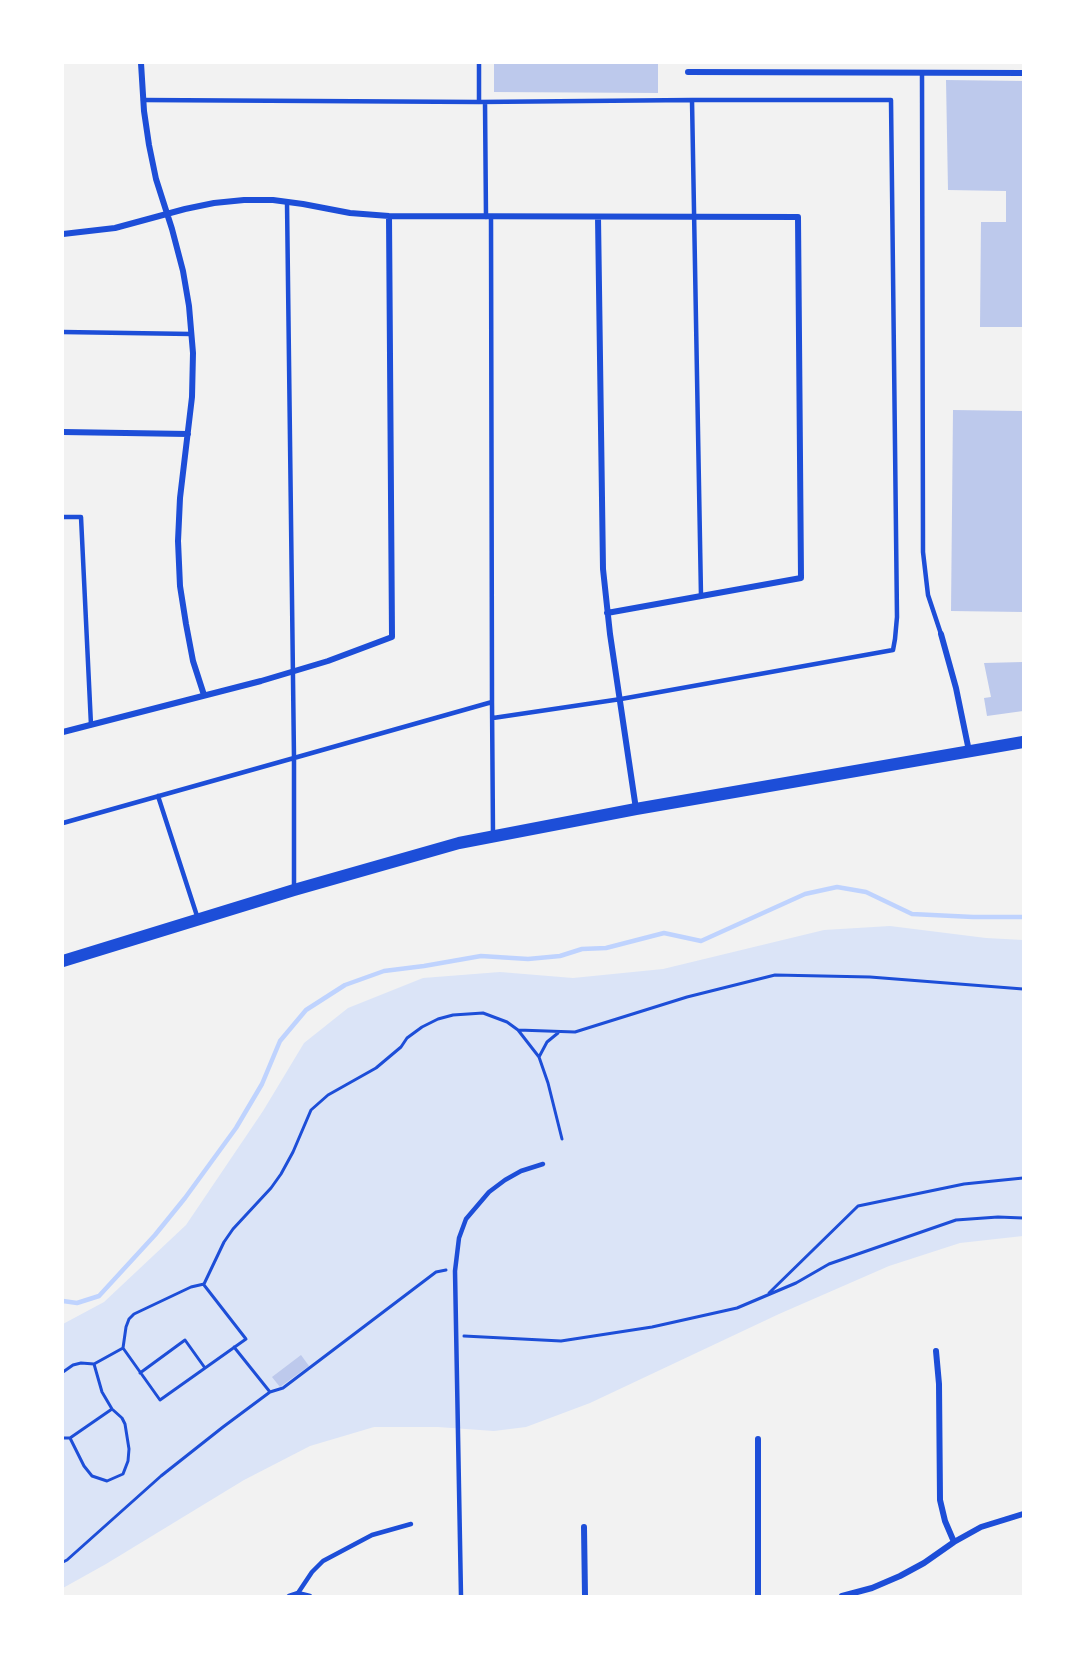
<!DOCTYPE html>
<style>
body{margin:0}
#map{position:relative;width:1086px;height:1659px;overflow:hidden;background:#f2f2f2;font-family:Overpass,sans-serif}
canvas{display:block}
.frame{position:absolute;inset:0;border:64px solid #fff;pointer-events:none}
</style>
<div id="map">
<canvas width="1086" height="1659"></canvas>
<div class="frame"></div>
</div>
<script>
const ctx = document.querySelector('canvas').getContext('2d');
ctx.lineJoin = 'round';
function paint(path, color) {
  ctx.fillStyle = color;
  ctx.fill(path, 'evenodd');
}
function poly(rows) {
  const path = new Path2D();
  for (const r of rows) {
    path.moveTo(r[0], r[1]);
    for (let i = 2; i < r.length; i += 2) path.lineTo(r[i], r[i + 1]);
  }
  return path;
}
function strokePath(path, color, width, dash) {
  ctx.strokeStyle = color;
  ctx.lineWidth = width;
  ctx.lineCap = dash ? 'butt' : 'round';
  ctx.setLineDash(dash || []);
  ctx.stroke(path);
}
paint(poly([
 [890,926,986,938,1023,940,1023,1236,960,1243,889,1266,779,1314,590,1403,526,1427,494,1431,438,1427,374,1427,310,1446,244,1480,106,1564,63,1588,63,1324,104,1302,186,1225,263,1111,304,1043,348,1008,423,978,500,972,573,978,663,969,824,930]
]), '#dbe4f7');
strokePath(poly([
 [63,1301,77,1303,99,1296,155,1235,185,1198,236,1128,262,1084,280,1041,306,1010,345,985,384,971,424,966,481,956,528,959,560,956,582,949,606,948,664,933,701,941,805,894,837,887,866,892,912,914,973,917,1023,917]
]), '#bfd3fe', 4.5);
paint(poly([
 [494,63,658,63,658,93,494,92],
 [946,80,1023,81,1023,327,980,327,981,222,1006,222,1006,191,948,190],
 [953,410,1023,411,1023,612,951,611],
 [1023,662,1023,711,987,716,984,698,991,697,984,663],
 [301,1355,309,1366,280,1387,272,1377]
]), '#bdc9ec');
strokePath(poly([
 [518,1030,539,1057],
 [558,1033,547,1042,539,1057,548,1083,562,1139],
 [769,1293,858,1206,964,1184,1023,1178],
 [464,1336,561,1341,652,1327,737,1308,796,1283,829,1264,956,1220,998,1217,1023,1218],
 [234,1347,270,1392],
 [123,1348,160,1400,246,1339,204,1285],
 [94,1364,123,1348,126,1327,129,1319,134,1314,191,1287,204,1284,224,1242,233,1229,271,1188,281,1174,293,1152,311,1110,328,1095,376,1068,401,1047,407,1038,422,1027,438,1019,453,1015,483,1013,507,1022,518,1030,575,1032,687,997,775,975,870,977,1023,989],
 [63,1372,73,1365,81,1363,94,1364,102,1392,112,1409,122,1418,125,1424,129,1449,128,1461,123,1474,107,1481,92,1476,84,1466,70,1438,63,1438],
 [140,1373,185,1340,205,1368],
 [70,1438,112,1409],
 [63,1562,67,1560,161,1476,223,1427,270,1392,283,1388,436,1272,446,1270]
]), '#1d4ed8', 3);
strokePath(poly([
 [922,73,923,552,928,595,941,634],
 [143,100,479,102,479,63],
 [479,102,692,100,701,596],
 [485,102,486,217],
 [491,217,492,702],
 [63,332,191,334],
 [63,517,81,517,91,725],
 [493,718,621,699,893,650,895,639,897,617,891,100,692,100],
 [158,796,198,919],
 [63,823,294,758,287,202],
 [294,888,294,758,492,702,493,835],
 [298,1593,312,1572,323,1561,372,1535,411,1524],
 [289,1596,298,1593,310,1596],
 [461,1596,455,1271,459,1238,466,1219,489,1192,505,1180,521,1171,543,1164]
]), '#1d4ed8', 4.5);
strokePath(poly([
 [141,63,144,111,149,145,156,179,172,229,183,271,189,306,193,353,192,397,180,498,178,541,180,586,186,624,193,661,204,695],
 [688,72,1023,73],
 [598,217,603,569,610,634,636,809],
 [63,234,115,228,185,209,214,203,244,200,273,200,303,204,350,213,389,216,798,217,801,578,607,613],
 [63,432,188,434],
 [941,634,956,688,969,751],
 [63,732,261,681,328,661,392,637,389,216],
 [936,1351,939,1384,940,1500,945,1521,954,1542],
 [584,1527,585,1596],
 [758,1596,758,1439],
 [842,1596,872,1588,900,1576,924,1563,954,1542,981,1527,1023,1514]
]), '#1d4ed8', 6);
strokePath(poly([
 [63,961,294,890,459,843,636,809,1023,742]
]), '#1d4ed8', 12);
</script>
